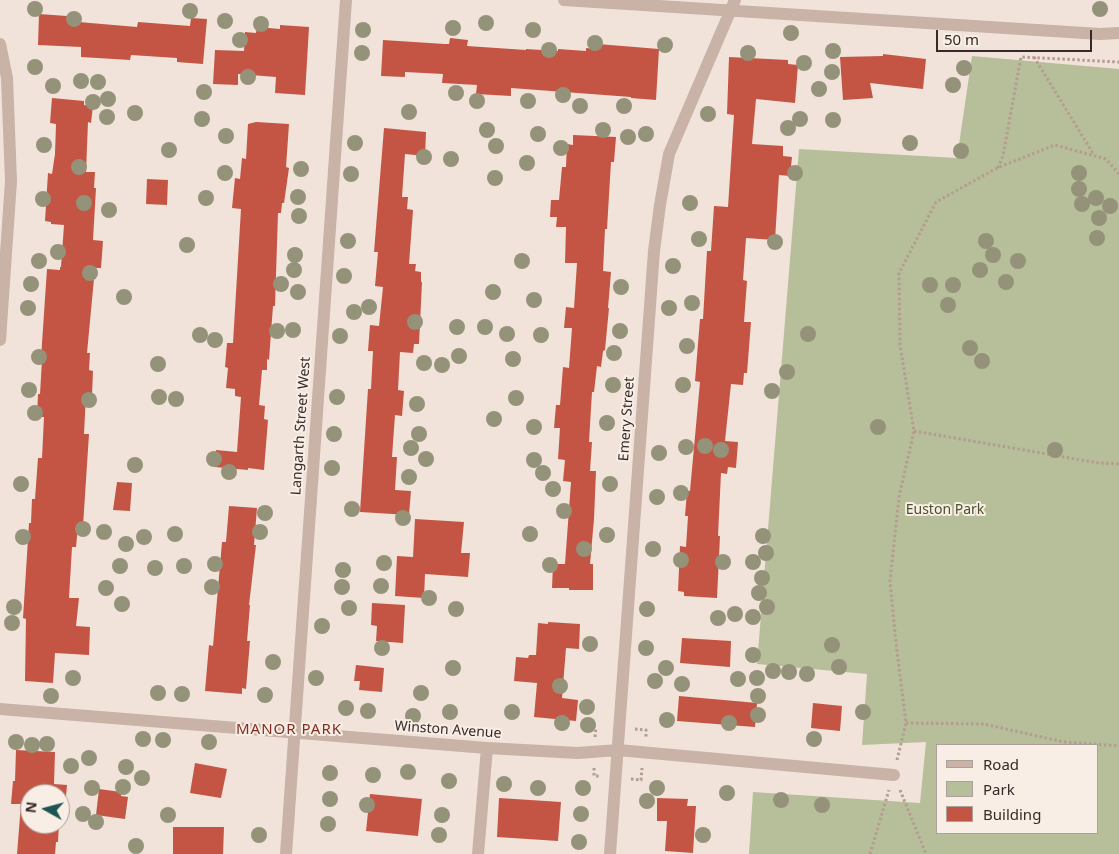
<!DOCTYPE html>
<style>
body{margin:0}
#map{position:relative;width:1119px;height:854px;overflow:hidden;background:#f1e3da;font-family:"Noto Sans",sans-serif}
canvas{display:block}
.legend{position:absolute;left:936px;top:744px;width:162px;height:90px;box-sizing:border-box;background:#f9eee6;border:1px solid #aba09a;margin:0;padding:6px 9px;list-style:none;font-size:15px;color:#352a27}
.legend li{display:flex;align-items:center;gap:10px;height:25px}
.legend b{width:25px;border:1px solid #aba09a}
.north{position:absolute;left:20px;top:784px;width:50px;height:50px;box-sizing:border-box;background:#f9eee6;border:1px solid #aba09a;border-radius:50%;rotate:277deg;font-size:14px;font-weight:700;line-height:20px;text-align:center;color:#352a27}
.north::after{content:'';display:block;margin:auto;width:18px;height:22px;background:#1d5553;clip-path:polygon(50% 0,100% 100%,50% 72%,0 100%)}
.scale{position:absolute;left:936px;top:30px;width:156px;height:22px;box-sizing:border-box;border:2px solid #352a27;border-top:0;padding-left:6px;font-size:15px;line-height:18px;white-space:nowrap;color:#352a27;-webkit-text-stroke:4px #f9eee6;paint-order:stroke}
</style>
<div id="map">
<canvas width="1119" height="854"></canvas>
<ul class="legend">
<li><b style="height:6px;background:#c9b2a6"></b>Road</li>
<li><b style="height:14px;background:#b7bf9a"></b>Park</li>
<li><b style="height:14px;background:#c45545"></b>Building</li>
</ul>
<div class="north">N</div>
<div class="scale">50 m</div>
</div>
<script>
const ctx = document.querySelector('canvas').getContext('2d');
ctx.lineJoin = 'round';
function paint(path, color) {
  ctx.fillStyle = color;
  ctx.fill(path, 'evenodd');
}
function poly(rows) {
  const path = new Path2D();
  for (const r of rows) {
    path.moveTo(r[0], r[1]);
    for (let i = 2; i < r.length; i += 2) path.lineTo(r[i], r[i + 1]);
  }
  return path;
}
function strokePath(path, color, width, dash) {
  ctx.strokeStyle = color;
  ctx.lineWidth = width;
  ctx.lineCap = dash ? 'butt' : 'round';
  ctx.setLineDash(dash || []);
  ctx.stroke(path);
}
function write(font, color, halo, rows, align = 'center') {
  ctx.font = font + ' "Noto Sans",sans-serif';
  ctx.lineWidth = 4;
  ctx.setLineDash([]);
  ctx.textBaseline = 'middle';
  ctx.strokeStyle = halo;
  ctx.fillStyle = color;
  for (const [text, x, y, turn = 0] of rows) {
    ctx.save();
    ctx.translate(x, y);
    ctx.rotate((+turn || 0) * Math.PI / 180);
    ctx.textAlign = isNaN(turn) ? turn : align;
    if (halo) ctx.strokeText(text, 0, 0);
    ctx.fillText(text, 0, 0);
    ctx.restore();
  }
}
paint(poly([
 [972,56,1119,69,1119,854,749,854,753,792,920,803,926,742,862,745,867,674,757,664,799,149,957,158],
 [1098,745,1098,833,938,833,938,745]
]), '#b7bf9a');
paint(poly([
 [39,14,67,16,67,21,137,27,138,22,190,26,191,18,207,19,203,64,177,62,177,58,131,55,130,60,81,57,81,47,38,45],
 [280,25,309,27,305,95,275,93,276,77,238,74,238,85,213,84,215,50,244,51,245,32,256,33,257,27,280,29],
 [450,38,468,40,467,46,526,50,526,49,558,51,558,49,586,51,586,48,597,49,598,44,659,49,656,100,631,98,631,97,511,88,511,96,476,94,477,85,442,83,443,74,405,72,405,77,381,76,383,40,445,44,449,44],
 [883,54,926,59,923,89,870,83,873,98,843,100,840,57,883,56],
 [729,57,788,60,788,64,798,65,795,103,756,99,752,144,783,146,783,156,792,157,790,176,779,175,775,240,746,238,743,280,747,281,744,322,751,322,747,373,744,373,743,385,731,384,725,441,738,442,736,468,728,467,727,474,721,473,718,536,720,536,717,598,684,596,684,592,678,591,680,546,686,547,688,516,685,516,687,491,690,491,700,382,695,381,700,319,703,319,707,251,711,251,714,206,728,207,734,115,727,114],
 [52,98,84,101,84,105,93,106,91,123,88,122,86,172,95,172,94,188,96,188,93,240,103,241,101,268,95,268,87,353,90,353,89,370,93,371,92,395,86,394,84,434,89,434,83,526,78,526,76,547,72,547,69,598,79,598,76,626,90,627,89,655,55,653,53,683,25,681,26,619,23,618,29,523,31,523,32,499,35,499,38,458,42,458,44,417,37,417,38,394,40,394,42,360,41,360,42,343,47,269,60,270,60,267,61,267,64,225,51,224,51,222,45,221,48,173,52,174,55,154,56,124,50,123],
 [256,122,289,124,286,167,289,168,284,203,282,203,281,213,278,213,275,306,273,306,269,360,267,359,267,370,262,370,259,405,265,406,264,419,268,420,264,470,248,468,248,470,215,467,216,450,237,452,241,397,235,396,235,389,226,388,228,368,225,367,227,343,233,343,241,209,232,208,235,178,240,179,242,158,246,159,248,124],
 [384,128,426,132,425,156,405,154,402,197,408,197,407,209,413,210,409,264,416,264,415,271,421,272,421,282,422,282,419,344,414,344,413,353,400,352,398,390,404,391,402,416,395,415,392,457,397,457,395,490,411,491,409,515,360,512,368,389,371,389,373,351,368,351,370,325,379,326,383,287,375,286,378,252,374,252],
 [573,135,616,137,614,162,611,162,607,229,605,229,603,271,611,272,608,308,609,308,605,350,603,351,601,367,597,366,594,392,592,392,589,442,592,442,590,471,596,471,594,519,590,564,593,564,593,590,569,590,569,588,552,588,553,564,565,564,571,482,563,481,565,460,558,459,560,428,554,428,556,405,560,405,563,367,569,368,572,328,564,328,566,307,574,308,577,263,565,263,566,227,556,227,557,217,550,217,551,200,559,200,562,167,566,167,567,144,573,145],
 [147,179,168,180,167,205,146,204],
 [117,482,132,483,130,511,113,510],
 [229,506,257,508,254,545,256,545,249,605,250,605,247,641,250,641,246,689,242,688,242,694,205,691,209,645,213,646,222,542,226,542],
 [415,519,464,522,461,553,470,553,468,577,425,574,424,598,395,596,397,556,413,557],
 [372,603,405,605,403,643,376,641,377,626,371,625],
 [548,622,580,624,579,649,566,648,562,698,578,700,576,721,534,717,537,683,514,681,516,657,528,658,529,655,536,655,538,623,548,624],
 [682,638,731,641,730,667,680,663],
 [356,665,384,668,382,692,359,690,360,681,354,681],
 [679,696,757,703,755,727,677,721],
 [813,703,842,706,840,731,811,728],
 [16,750,55,752,54,784,67,785,65,808,60,808,60,794,30,794,30,824,59,824,58,842,56,842,55,854,17,854,21,804,11,804,13,781,15,781],
 [195,763,227,769,221,798,190,793],
 [99,789,121,792,121,796,128,797,125,819,96,815],
 [370,794,422,799,418,836,366,831],
 [499,798,561,802,558,841,497,837],
 [657,798,688,799,687,806,696,806,693,853,665,851,667,821,657,821],
 [173,827,224,827,223,854,173,854]
]), '#c45545');
strokePath(poly([
 [1034,57,1094,155],
 [998,168,1003,156,1021,57,1119,62],
 [914,431,1099,463,1119,464],
 [906,723,984,724,1064,742,1119,746],
 [635,729,646,730,646,737],
 [595,737,596,727],
 [897,760,906,723,896,643,890,581,899,497,914,431,900,345,899,273,936,202,997,168,1055,145,1106,159,1119,174],
 [594,768,594,776,600,776],
 [631,779,641,780,642,768],
 [900,790,926,854],
 [870,854,889,790]
]), '#b49c90', 3, [2.5, 2.5]);
strokePath(poly([
 [564,0,1100,34,1119,33],
 [0,44,7,78,11,181,0,340],
 [0,709,487,748,578,753,618,750,894,775],
 [286,854,346,0],
 [478,854,487,748],
 [610,854,654,251,660,205,669,154,735,0]
]), '#c9b2a6', 12);
ctx.fillStyle = '#94937a';
for (const [x, y] of [
 [35,9],
 [1100,9],
 [190,11],
 [74,19],
 [225,21],
 [486,23],
 [261,24],
 [453,28],
 [363,30],
 [533,30],
 [791,33],
 [240,40],
 [595,43],
 [665,45],
 [549,50],
 [833,51],
 [362,53],
 [748,53],
 [804,63],
 [35,67],
 [964,68],
 [832,72],
 [248,77],
 [81,81],
 [98,82],
 [953,85],
 [53,86],
 [819,89],
 [204,92],
 [456,93],
 [563,95],
 [108,99],
 [477,101],
 [528,101],
 [93,102],
 [580,106],
 [624,106],
 [409,112],
 [135,113],
 [708,114],
 [107,117],
 [202,119],
 [800,119],
 [833,120],
 [788,128],
 [487,130],
 [603,130],
 [538,134],
 [646,134],
 [226,136],
 [628,137],
 [355,143],
 [910,143],
 [44,145],
 [496,146],
 [561,148],
 [169,150],
 [961,151],
 [424,157],
 [451,159],
 [527,163],
 [79,167],
 [301,169],
 [225,173],
 [795,173],
 [1079,173],
 [351,174],
 [495,178],
 [1079,189],
 [298,197],
 [206,198],
 [1096,198],
 [43,199],
 [84,203],
 [690,203],
 [1082,204],
 [1110,206],
 [109,210],
 [299,216],
 [1099,218],
 [1097,238],
 [699,239],
 [348,241],
 [986,241],
 [775,242],
 [187,245],
 [58,252],
 [295,255],
 [993,255],
 [39,261],
 [522,261],
 [1018,261],
 [673,266],
 [294,270],
 [980,270],
 [90,273],
 [344,276],
 [1006,282],
 [31,284],
 [281,284],
 [930,285],
 [953,285],
 [621,287],
 [298,292],
 [493,292],
 [124,297],
 [534,300],
 [692,303],
 [948,305],
 [369,307],
 [28,308],
 [669,308],
 [354,312],
 [415,322],
 [457,327],
 [485,327],
 [293,330],
 [277,331],
 [620,331],
 [507,334],
 [808,334],
 [200,335],
 [541,335],
 [340,336],
 [215,340],
 [687,346],
 [970,348],
 [614,353],
 [459,356],
 [39,357],
 [513,359],
 [982,361],
 [424,363],
 [158,364],
 [442,365],
 [787,372],
 [613,385],
 [683,385],
 [29,390],
 [772,391],
 [159,397],
 [337,397],
 [516,398],
 [176,399],
 [89,400],
 [417,404],
 [35,413],
 [494,419],
 [607,423],
 [534,427],
 [878,427],
 [334,434],
 [419,434],
 [705,446],
 [686,447],
 [411,448],
 [721,450],
 [1055,450],
 [659,453],
 [214,459],
 [426,459],
 [534,460],
 [135,465],
 [332,468],
 [229,472],
 [543,473],
 [409,477],
 [21,484],
 [610,484],
 [553,489],
 [681,493],
 [657,497],
 [352,509],
 [564,511],
 [265,513],
 [403,518],
 [83,529],
 [104,532],
 [260,532],
 [175,534],
 [530,534],
 [607,535],
 [763,536],
 [23,537],
 [144,537],
 [126,544],
 [584,549],
 [653,549],
 [766,553],
 [681,560],
 [723,562],
 [753,562],
 [384,563],
 [215,564],
 [550,565],
 [120,566],
 [184,566],
 [155,568],
 [343,570],
 [762,578],
 [381,586],
 [212,587],
 [342,587],
 [106,588],
 [759,593],
 [429,598],
 [122,604],
 [14,607],
 [767,607],
 [349,608],
 [456,609],
 [647,609],
 [735,614],
 [753,617],
 [718,618],
 [12,623],
 [322,626],
 [590,644],
 [832,645],
 [382,648],
 [646,648],
 [753,655],
 [273,662],
 [839,667],
 [453,668],
 [666,668],
 [773,671],
 [789,672],
 [807,674],
 [73,678],
 [316,678],
 [757,678],
 [738,679],
 [655,681],
 [682,684],
 [560,686],
 [158,693],
 [421,693],
 [182,694],
 [265,695],
 [51,696],
 [758,696],
 [587,707],
 [346,708],
 [368,711],
 [450,712],
 [512,712],
 [863,712],
 [758,715],
 [413,716],
 [667,720],
 [562,723],
 [729,723],
 [588,725],
 [143,739],
 [814,739],
 [163,740],
 [16,742],
 [209,742],
 [47,744],
 [32,745],
 [89,758],
 [71,766],
 [126,767],
 [408,772],
 [330,773],
 [373,775],
 [142,778],
 [449,781],
 [504,784],
 [123,787],
 [92,788],
 [538,788],
 [583,788],
 [657,788],
 [727,793],
 [330,799],
 [781,800],
 [647,801],
 [367,805],
 [822,805],
 [83,814],
 [581,814],
 [168,815],
 [442,815],
 [96,822],
 [328,824],
 [259,835],
 [439,835],
 [703,835],
 [579,842],
 [136,846]
]) {
  ctx.beginPath();
  ctx.arc(x, y, 8, 0, 2 * Math.PI);
  ctx.fill();
}
write('14px', '#352a27', '#f9eee6', [
 ["Emery Street",627,419,-86],
 ["Langarth Street West",301,426,-86],
 ["Winston Avenue",448,730,4]
]);
write('14px', '#48522b', '#f9eee6', [
 ["Euston Park",945,510]
]);
ctx.letterSpacing = '1px';
write('15px', '#822e21', '#f9eee6', [
 ["MANOR PARK",289,730]
]);
ctx.letterSpacing = '0px';
</script>
